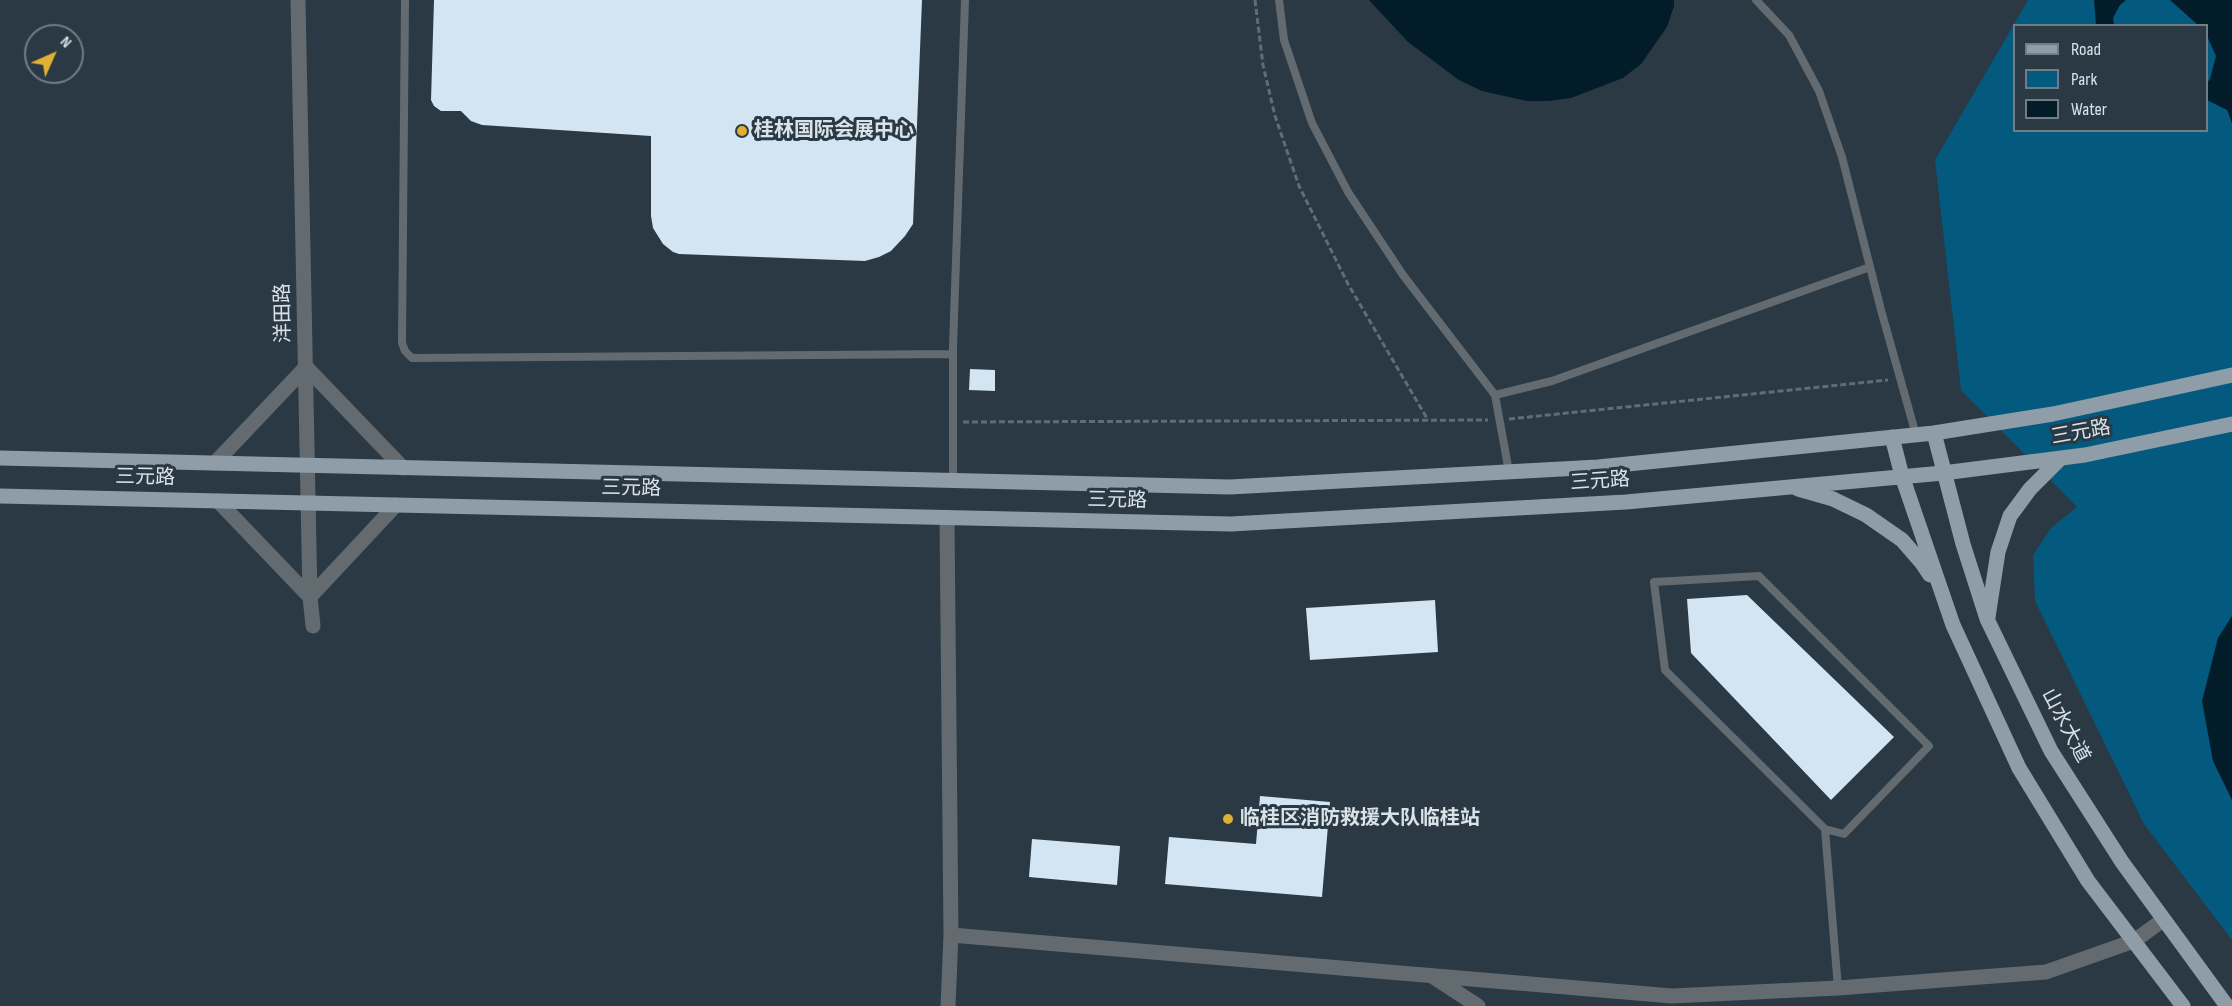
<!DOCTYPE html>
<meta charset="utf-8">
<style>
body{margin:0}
#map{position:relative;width:2232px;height:1006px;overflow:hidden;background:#2a3943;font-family:"Sofia Sans Condensed",sans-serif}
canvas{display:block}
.legend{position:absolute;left:2013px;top:24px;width:195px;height:108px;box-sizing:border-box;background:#2a3943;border:2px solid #707d85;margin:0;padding:8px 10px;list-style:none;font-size:18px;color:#d9e2e8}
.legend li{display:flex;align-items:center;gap:12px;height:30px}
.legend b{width:30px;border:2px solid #707d85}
.north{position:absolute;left:24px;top:24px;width:60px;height:60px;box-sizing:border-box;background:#2a3943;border:2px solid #707d85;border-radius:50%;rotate:45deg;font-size:16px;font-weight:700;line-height:24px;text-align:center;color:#d9e2e8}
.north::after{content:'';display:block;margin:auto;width:21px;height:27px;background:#dfb034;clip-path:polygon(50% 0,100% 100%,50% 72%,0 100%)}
</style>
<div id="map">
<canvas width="2232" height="1006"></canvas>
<ul class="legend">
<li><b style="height:8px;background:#8e9da7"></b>Road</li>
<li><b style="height:16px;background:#04597f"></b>Park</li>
<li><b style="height:16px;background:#031c2a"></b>Water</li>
</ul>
<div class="north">N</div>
</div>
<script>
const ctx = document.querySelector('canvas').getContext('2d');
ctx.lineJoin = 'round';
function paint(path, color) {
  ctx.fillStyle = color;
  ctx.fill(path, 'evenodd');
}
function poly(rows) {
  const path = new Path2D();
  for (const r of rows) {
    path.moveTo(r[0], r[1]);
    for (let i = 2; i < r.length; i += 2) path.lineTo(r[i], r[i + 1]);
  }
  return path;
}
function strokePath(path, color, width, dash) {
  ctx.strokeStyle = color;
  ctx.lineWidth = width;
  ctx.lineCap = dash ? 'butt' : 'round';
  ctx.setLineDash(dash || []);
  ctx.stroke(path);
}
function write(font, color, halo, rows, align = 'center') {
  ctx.font = font + ' "Sofia Sans Condensed","Noto Sans SC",sans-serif';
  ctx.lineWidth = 6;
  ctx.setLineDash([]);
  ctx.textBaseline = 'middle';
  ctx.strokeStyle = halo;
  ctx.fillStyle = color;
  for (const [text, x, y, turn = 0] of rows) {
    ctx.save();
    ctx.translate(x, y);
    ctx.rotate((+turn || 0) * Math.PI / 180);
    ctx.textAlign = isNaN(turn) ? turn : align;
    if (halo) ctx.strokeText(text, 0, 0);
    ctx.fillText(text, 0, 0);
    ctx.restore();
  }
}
paint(poly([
 [2028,0,2232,0,2232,940,2144,824,2035,601,2033,555,2051,528,2077,507,1961,390,1935,160],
 [2014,26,2206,26,2206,130,2014,130]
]), '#04597f');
paint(poly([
 [1369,0,1674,0,1674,6,1667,27,1641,64,1623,78,1571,98,1549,101,1527,101,1482,91,1459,80,1408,42],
 [2094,0,2126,0,2120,5,2113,18,2114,25,2096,25],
 [2170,0,2232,0,2232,123,2227,110,2207,100,2207,83,2210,79,2216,56,2207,36,2206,26,2198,25],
 [2232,616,2232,800,2213,761,2202,701,2218,638]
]), '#031c2a');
paint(poly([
 [434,0,922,0,913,224,905,236,891,251,879,257,865,261,679,254,673,252,663,244,653,228,651,216,651,136,482,125,471,121,461,111,441,111,434,106,431,100],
 [970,369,995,370,995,391,969,390],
 [1747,595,1894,737,1831,800,1691,653,1687,599],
 [1435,600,1438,652,1310,660,1306,608],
 [1260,796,1330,802,1322,897,1165,884,1169,837,1256,844],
 [1032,839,1120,846,1117,885,1029,877]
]), '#d3e5f2');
strokePath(poly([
 [1255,0,1263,65,1275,116,1299,186,1348,284,1428,420],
 [1509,419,1888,380],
 [963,422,1488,420]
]), '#606d76', 3, [6, 3]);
strokePath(poly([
 [405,0,402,343,405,351,412,358,953,354],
 [1279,0,1284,40,1312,123,1348,192,1403,275,1495,395,1509,472],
 [1756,0,1789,35,1819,91,1842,157,1881,310,1916,435],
 [1495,395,1552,381,1870,267],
 [953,482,953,347,965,0],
 [1825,829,1665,670,1654,582,1759,576,1929,746,1844,834,1825,829,1838,988]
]), '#636b70', 8);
strokePath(poly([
 [1432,976,1478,1006]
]), '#636b70', 15);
strokePath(poly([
 [298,0,310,597,313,626],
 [215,463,306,367,403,468],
 [218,501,310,597,396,505],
 [947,518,951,935,948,1006],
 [951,935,1672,996,1838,988,2046,972,2134,941,2163,920]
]), '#636b70', 15);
strokePath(poly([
 [1934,433,1963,544,1987,619,2051,751,2122,862,2227,1006],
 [1892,437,1902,476,1953,625,2019,768,2088,881,2183,1006],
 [0,458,1230,487,1598,467,1934,433,2053,414,2232,375],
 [1798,489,1833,499,1866,515,1902,540,1922,563,1930,575],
 [0,496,1231,524,1626,502,1943,473,2085,455,2232,424],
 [1988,617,1998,552,2010,516,2030,489,2061,458]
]), '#8e9da7', 15);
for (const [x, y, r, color] of [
 [742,131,6,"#dfb034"],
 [1228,819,6,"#dfb034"]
]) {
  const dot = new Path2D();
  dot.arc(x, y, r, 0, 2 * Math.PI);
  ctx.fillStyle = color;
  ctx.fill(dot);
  strokePath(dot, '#2a3943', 2);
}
write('bold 20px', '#d9e2e8', '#2a3943', [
 ["桂林国际会展中心",754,131],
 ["临桂区消防救援大队临桂站",1240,819]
], 'left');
write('20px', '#d9e2e8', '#2a3943', [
 ["洋田路",284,313,-91],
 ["三元路",2081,433,-10],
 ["三元路",145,478,1],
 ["三元路",1600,482,-4],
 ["三元路",631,489,1],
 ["三元路",1117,501,1],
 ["山水大道",2065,726,62]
]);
</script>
